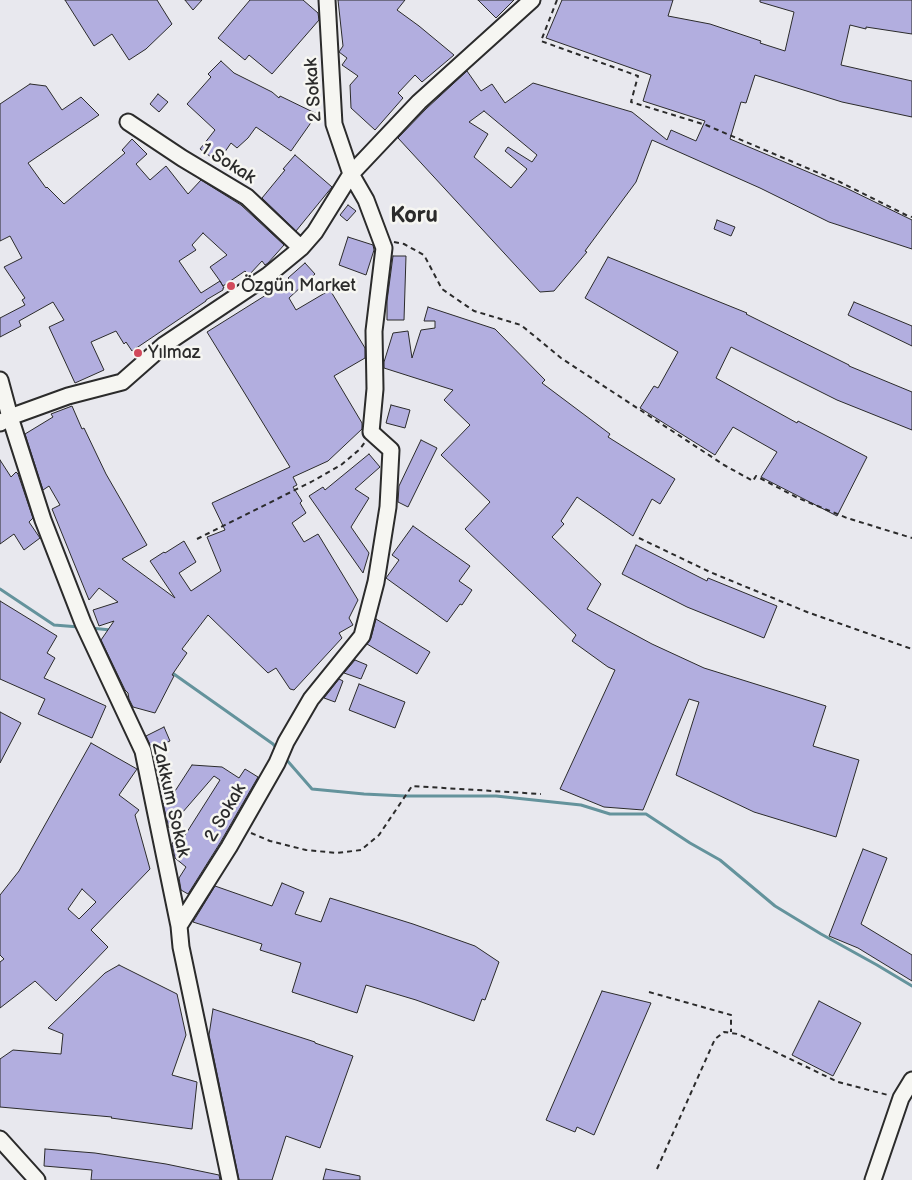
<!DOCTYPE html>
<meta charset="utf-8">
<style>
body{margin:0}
canvas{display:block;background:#e8e8ee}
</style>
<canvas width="912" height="1180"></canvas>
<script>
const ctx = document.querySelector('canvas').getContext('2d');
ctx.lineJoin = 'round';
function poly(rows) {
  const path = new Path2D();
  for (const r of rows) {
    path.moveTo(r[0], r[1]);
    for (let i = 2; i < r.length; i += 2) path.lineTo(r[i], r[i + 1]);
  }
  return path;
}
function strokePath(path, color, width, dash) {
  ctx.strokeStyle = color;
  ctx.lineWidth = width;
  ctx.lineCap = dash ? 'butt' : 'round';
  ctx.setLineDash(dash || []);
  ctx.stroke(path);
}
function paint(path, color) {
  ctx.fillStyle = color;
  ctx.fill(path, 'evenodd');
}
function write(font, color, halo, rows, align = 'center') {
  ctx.font = font + ' "Balsamiq Sans",sans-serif';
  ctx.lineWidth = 5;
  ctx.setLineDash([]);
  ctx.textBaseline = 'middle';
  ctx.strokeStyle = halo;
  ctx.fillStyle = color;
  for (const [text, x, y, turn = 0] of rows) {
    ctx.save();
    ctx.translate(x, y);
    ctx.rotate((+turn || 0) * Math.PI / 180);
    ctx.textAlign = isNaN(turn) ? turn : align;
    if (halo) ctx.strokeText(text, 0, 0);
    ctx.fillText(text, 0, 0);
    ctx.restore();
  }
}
strokePath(poly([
 [0,589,54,625,79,627],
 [90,628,111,630],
 [171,672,273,744,277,749],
 [285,758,312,789,364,794,405,796,496,796,581,805,610,814,646,814,690,843,720,860,775,906,821,934,877,965,912,986]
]), '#64939c', 3);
const building = poly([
 [65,0,157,0,172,24,146,49,129,60,112,34,94,46,65,0],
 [185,0,202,0,193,10,185,0],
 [250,0,303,0,318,13,319,20,272,74,249,55,245,60,218,38,250,0],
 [338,0,405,0,397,10,419,26,454,55,422,82,415,75,398,93,403,98,375,130,351,108,350,85,358,76,342,65,347,58,339,52,343,46,338,0],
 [478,0,514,0,496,18,478,0],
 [562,0,673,0,668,16,710,24,761,41,760,43,785,51,794,12,760,2,760,0,912,0,912,34,866,27,866,29,850,25,841,65,912,81,912,117,842,102,755,75,746,103,741,102,730,139,846,188,912,220,912,249,829,222,760,188,652,140,636,182,585,251,587,252,554,291,540,292,398,138,426,109,467,71,481,91,492,84,505,103,533,83,632,112,667,140,671,130,696,141,705,121,643,101,651,75,546,38,562,0],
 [484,111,537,155,532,162,508,147,505,151,527,169,511,188,474,157,488,134,469,122,484,111],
 [221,61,234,73,272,92,279,98,280,96,317,114,291,151,256,127,248,138,237,148,231,143,218,162,200,149,215,130,187,104,211,77,208,74,221,61],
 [30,84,46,86,62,110,81,97,99,115,28,163,46,188,47,187,64,204,125,153,122,150,132,139,147,154,136,164,150,180,166,166,188,194,201,180,241,205,284,245,268,263,265,265,262,261,249,275,245,271,223,286,220,281,224,288,223,288,223,290,206,300,206,301,132,351,126,342,124,344,116,331,91,342,104,370,75,383,49,327,64,320,53,302,19,321,21,326,0,337,0,318,25,305,22,300,25,298,4,267,22,258,10,236,0,241,0,104,30,84],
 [203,233,227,255,210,267,220,281,201,293,179,261,196,250,192,245,203,233],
 [158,94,168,102,159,112,150,104,158,94],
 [295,155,332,187,296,231,262,198,285,170,283,169,295,155],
 [348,205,356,211,347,221,340,215,348,205],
 [717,220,735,227,731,236,714,229,717,220],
 [348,237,373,245,374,250,366,275,339,265,348,237],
 [393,256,406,256,404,320,387,320,387,301,393,256],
 [608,257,747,313,746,314,849,365,849,366,912,392,912,430,837,400,731,347,716,378,797,423,798,421,867,457,837,516,761,477,777,452,733,427,715,455,640,408,654,386,658,388,678,352,585,298,608,257],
 [305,263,315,274,289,298,296,310,330,290,365,348,365,358,334,376,362,423,362,429,328,461,293,477,297,485,293,487,302,501,300,503,306,513,292,523,304,542,318,534,358,600,349,618,353,625,339,633,342,638,294,690,290,689,276,668,268,673,208,615,182,649,187,653,172,675,174,676,155,713,133,707,129,699,128,693,125,690,101,640,114,621,99,626,93,610,118,602,99,588,89,600,52,509,60,505,49,486,43,490,25,434,53,417,51,414,72,406,82,429,84,428,106,474,147,545,122,559,175,598,150,561,164,552,165,553,184,541,196,562,179,573,191,591,221,571,207,537,225,530,212,503,290,467,207,332,290,280,288,278,305,263],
 [854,302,912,326,912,346,848,315,854,302],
 [428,307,495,329,545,380,542,383,610,434,608,437,675,479,660,504,652,499,633,536,577,497,561,521,564,524,552,537,601,584,587,609,652,644,704,668,826,706,813,746,859,760,836,837,754,812,676,775,699,702,689,699,643,810,604,807,560,789,615,670,608,667,572,641,576,635,465,529,490,502,441,455,470,425,444,400,453,390,384,368,384,362,393,333,408,331,412,358,421,330,435,328,435,321,424,321,428,307],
 [391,405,410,410,405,428,386,423,391,405],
 [421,440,437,448,408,507,398,502,399,486,421,440],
 [369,454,380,467,355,489,369,498,351,527,369,553,363,573,309,496,323,487,325,490,369,454],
 [0,460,11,477,16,472,18,474,33,518,29,522,40,538,24,550,14,534,0,544,0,460],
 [413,526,470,566,459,581,472,590,462,605,460,604,447,622,386,578,399,560,392,555,413,526],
 [636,545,707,581,708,578,777,606,764,638,687,607,622,574,636,545],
 [0,601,57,636,47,653,55,658,44,678,106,706,92,738,38,714,45,699,0,679,0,601],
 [376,619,430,652,417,674,367,644,371,638,376,619],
 [355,660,367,665,361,679,344,673,355,660],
 [339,679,343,681,335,702,324,698,339,679],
 [359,684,405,702,395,728,349,710,359,684],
 [0,712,21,723,0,763,0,712],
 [164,727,170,741,152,749,146,736,164,727],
 [91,743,137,769,119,795,139,810,135,815,150,869,91,930,108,947,56,1001,35,981,0,1008,0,962,4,959,0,955,0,895,19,871,91,743],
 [82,889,96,902,79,919,68,909,82,889],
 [192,765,222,767,239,778,245,769,258,777,220,843,188,894,181,890,179,878,186,867,175,858,172,844,175,839,180,843,220,780,214,776,169,828,163,804,164,803,166,805,192,765],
 [863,849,887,858,861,924,912,955,912,981,858,948,829,936,863,849],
 [282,883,304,892,295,914,321,922,330,898,413,924,475,946,499,962,485,1000,482,999,474,1021,416,1000,366,985,357,1013,292,992,301,963,260,950,262,944,193,922,215,886,272,906,282,883],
 [119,965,177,994,186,1035,172,1075,197,1082,192,1129,111,1118,112,1117,0,1107,0,1059,13,1050,61,1054,63,1034,48,1028,105,973,119,965],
 [602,991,651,1003,594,1135,577,1127,575,1132,546,1120,602,991],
 [819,1001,861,1023,833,1076,792,1055,819,1001],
 [213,1009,315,1042,315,1043,353,1056,320,1148,286,1136,272,1180,239,1180,209,1035,213,1009],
 [45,1149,95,1153,166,1164,219,1175,220,1180,91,1180,92,1170,44,1166,45,1149],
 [326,1169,360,1176,360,1180,323,1180,326,1169]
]);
paint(building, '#b2aedf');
strokePath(building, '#2b2b2b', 1);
const minor = poly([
 [128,122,182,158,247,197,301,248],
 [0,380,10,417,43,520,83,623,143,751,179,926,181,947,230,1180],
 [0,423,10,417,68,396,122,382,164,345,267,276,301,248,315,232,351,174,419,102,532,0],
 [179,926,229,847,277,763,286,742,311,699,362,636,376,582,388,507,391,450,371,432,375,389,374,331,384,248,366,200,351,174,334,124,327,0],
 [0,1139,37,1180],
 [873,1180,901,1098,912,1080]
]);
strokePath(minor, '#2b2b2b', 19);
strokePath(poly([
 [557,0,541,41,638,76,631,102,706,125,840,182,906,215,912,217],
 [394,242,404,244,424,255,442,289,474,311,521,325,561,358,724,465,753,481,756,476,798,498,847,518,912,538],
 [639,538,710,572,807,612,912,649],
 [197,539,311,482,341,465,360,449,365,442],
 [251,833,270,841,306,850,337,853,361,850,379,835,412,786,541,794],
 [649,992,731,1015,731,1032],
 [657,1169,715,1039,724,1032,738,1034,838,1082,888,1095]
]), '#2b2b2b', 2, [5, 4]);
strokePath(minor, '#f6f6f2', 15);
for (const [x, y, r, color] of [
 [231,286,5,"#d1495b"],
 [138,353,5,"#d1495b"]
]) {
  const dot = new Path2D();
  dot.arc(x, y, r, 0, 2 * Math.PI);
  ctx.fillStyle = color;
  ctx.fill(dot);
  strokePath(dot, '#f6f6f2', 2);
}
write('18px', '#2b2b2b', '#f6f6f2', [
 ["2 Sokak",314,90,-94],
 ["1 Sokak",228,164,32],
 ["Zakkum Sokak",170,800,77],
 ["2 Sokak",226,813,-60]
]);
write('18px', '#2b2b2b', '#f6f6f2', [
 ["Özgün Market",241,286],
 ["Yılmaz",148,353]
], 'left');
write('bold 22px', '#2b2b2b', '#f6f6f2', [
 ["Koru",414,216]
]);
</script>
